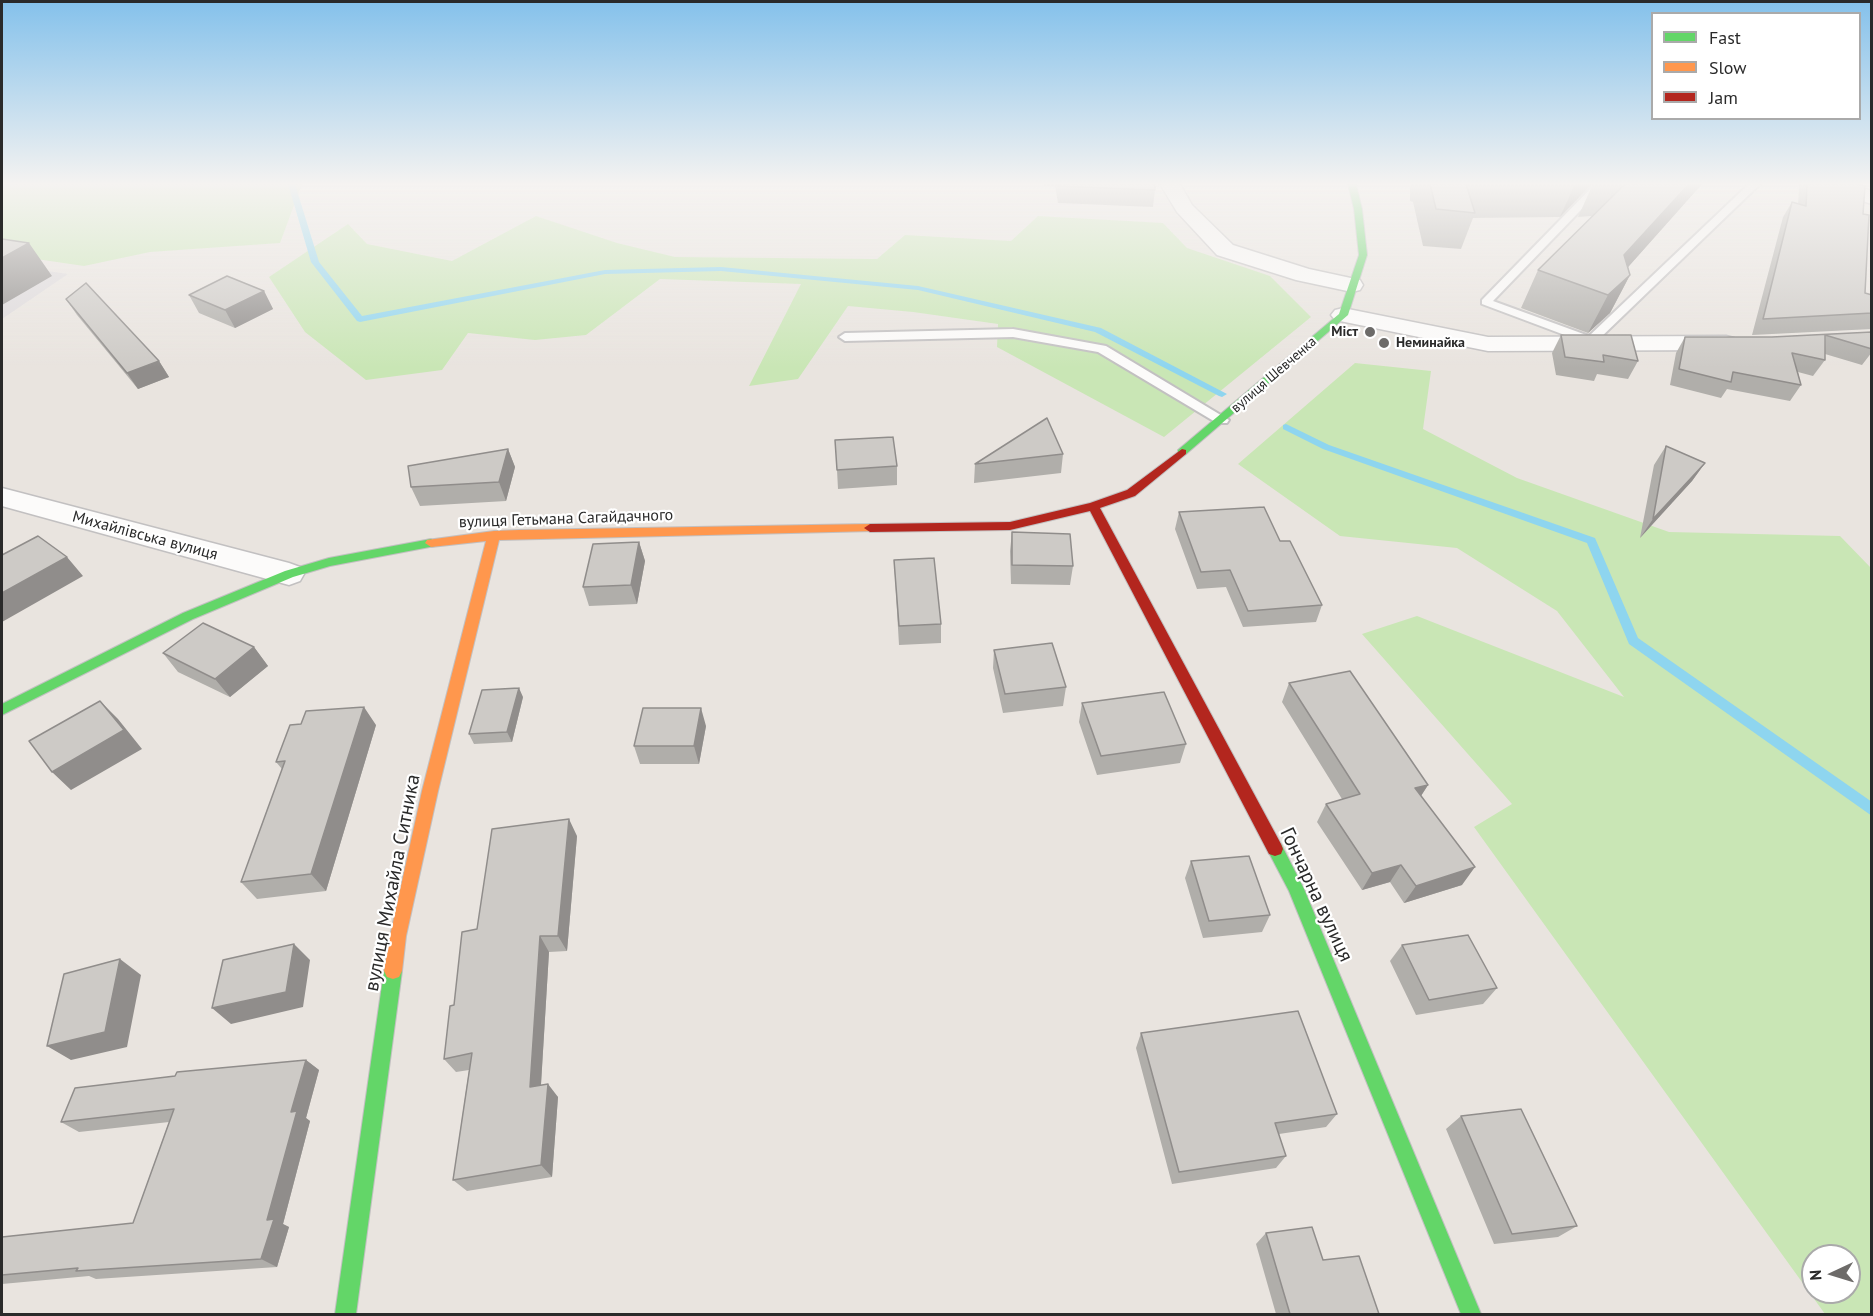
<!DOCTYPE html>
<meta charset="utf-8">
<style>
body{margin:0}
#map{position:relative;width:1873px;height:1316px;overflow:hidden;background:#e9e4df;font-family:"PT Sans",sans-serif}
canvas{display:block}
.frame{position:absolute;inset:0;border:3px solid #2a2a2a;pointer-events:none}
.legend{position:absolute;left:1651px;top:12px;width:210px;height:108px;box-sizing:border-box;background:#fff;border:2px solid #aaa;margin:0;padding:8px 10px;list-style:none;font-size:18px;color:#2a2a2a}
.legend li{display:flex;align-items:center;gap:12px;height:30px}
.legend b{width:30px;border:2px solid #aaa}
.north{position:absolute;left:1801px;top:1244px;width:60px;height:60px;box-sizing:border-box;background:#fff;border:2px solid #aaa;border-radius:50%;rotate:266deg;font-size:16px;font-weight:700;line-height:24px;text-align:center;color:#2a2a2a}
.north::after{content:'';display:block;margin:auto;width:21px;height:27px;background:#6d6b69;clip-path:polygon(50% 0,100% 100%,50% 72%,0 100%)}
</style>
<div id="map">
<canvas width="1873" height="1316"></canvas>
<div class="frame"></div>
<ul class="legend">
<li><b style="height:8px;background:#63d668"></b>Fast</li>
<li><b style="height:8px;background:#ff974d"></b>Slow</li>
<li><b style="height:8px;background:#b3261e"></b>Jam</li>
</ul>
<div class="north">N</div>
</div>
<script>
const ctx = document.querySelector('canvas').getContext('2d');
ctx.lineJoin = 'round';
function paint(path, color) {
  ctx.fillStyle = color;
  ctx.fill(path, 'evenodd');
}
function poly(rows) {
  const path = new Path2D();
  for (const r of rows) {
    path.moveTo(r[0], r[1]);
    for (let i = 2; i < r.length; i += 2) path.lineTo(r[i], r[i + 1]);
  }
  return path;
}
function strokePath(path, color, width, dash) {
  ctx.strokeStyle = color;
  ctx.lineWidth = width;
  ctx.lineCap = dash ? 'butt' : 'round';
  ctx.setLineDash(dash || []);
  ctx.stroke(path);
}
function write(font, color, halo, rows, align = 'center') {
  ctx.font = font + ' "PT Sans",sans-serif';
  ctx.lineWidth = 4.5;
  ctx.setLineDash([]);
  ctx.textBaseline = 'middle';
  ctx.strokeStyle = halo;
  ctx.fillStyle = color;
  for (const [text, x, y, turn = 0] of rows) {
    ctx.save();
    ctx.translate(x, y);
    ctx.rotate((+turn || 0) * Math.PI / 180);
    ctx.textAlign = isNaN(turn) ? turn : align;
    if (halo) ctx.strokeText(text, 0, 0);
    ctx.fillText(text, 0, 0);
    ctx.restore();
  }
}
paint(poly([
 [2,264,68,274,2,319]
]), '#ddd9db');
paint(poly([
 [2,184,302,184,280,243,150,252,84,266,2,254],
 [536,216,617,243,675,257,877,259,905,235,1011,241,1038,216,1163,223,1187,248,1270,276,1311,317,1164,437,997,347,998,324,913,312,848,306,798,379,749,386,801,284,660,279,586,335,535,340,468,333,442,370,366,380,305,332,269,277,348,224,367,244,452,261],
 [1355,363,1431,371,1423,429,1517,478,1669,532,1840,536,1871,568,1871,1314,1825,1314,1474,827,1512,804,1362,634,1417,616,1624,697,1557,611,1457,548,1340,536,1238,464],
 [1813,1256,1849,1256,1849,1292,1813,1292]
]), '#c9e6b5');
paint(poly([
 [2,184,18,184,2,188,2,184],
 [288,184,295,184,319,262,362,316,605,270,721,267,918,286,1101,328,1227,394,1222,397,1219,396,1095,332,918,290,721,271,605,274,360,322,357,321,311,262,288,184],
 [1286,424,1329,445,1595,538,1638,638,1872,802,1872,816,1629,644,1587,543,1323,449,1283,429,1283,425,1286,424]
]), '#8ed5ef');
const lane = poly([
 [1595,184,1606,184,1493,301,1589,336,1749,184,1760,184,1599,339,1604,343,1602,346,1594,346,1482,304,1482,300,1595,184],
 [1013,329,1106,346,1229,420,1227,423,1217,423,1098,352,1013,337,845,341,839,337,845,333,1013,329]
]);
const street = poly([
 [1160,184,1180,184,1192,205,1233,245,1309,269,1360,280,1363,285,1360,290,1352,292,1296,280,1217,255,1177,212,1160,184],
 [1817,184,1848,184,1872,191,1872,204,1820,188,1817,184],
 [1343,308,1488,337,1726,336,1734,338,1738,343,1734,348,1726,350,1488,351,1335,320,1331,315,1335,310,1343,308],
 [2,488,289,563,300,567,304,574,300,581,289,585,2,506,2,488]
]);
const fast = poly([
 [1348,184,1356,184,1362,209,1367,255,1348,315,1186,454,1178,454,1178,450,1339,314,1359,255,1354,209,1348,184],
 [431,539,437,543,435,546,330,566,293,577,193,619,2,715,2,704,183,613,285,571,329,558,431,539],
 [1275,842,1281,844,1304,889,1481,1314,1461,1314,1289,891,1267,849,1269,844,1275,842],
 [393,963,399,965,402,971,356,1314,335,1314,384,971,387,965,393,963]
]);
const slow = poly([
 [870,524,874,525,876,528,874,531,499,540,438,791,406,936,402,971,399,977,393,979,387,977,384,971,390,936,422,791,486,541,431,547,425,543,427,540,494,531,519,530,870,524]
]);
const jam = poly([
 [1182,449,1186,450,1186,454,1135,496,1100,508,1281,844,1283,849,1281,854,1275,856,1269,854,1090,511,1010,530,870,532,864,528,870,524,1010,522,1090,503,1127,490,1182,449]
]);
strokePath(lane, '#c2c0c1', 4);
strokePath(street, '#c2c0c1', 3);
strokePath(fast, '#c2c0c1', 2);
strokePath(slow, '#c2c0c1', 2);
strokePath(jam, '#c2c0c1', 2);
paint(lane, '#fcfbfa');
paint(street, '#fcfbfa');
paint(fast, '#63d668');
paint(slow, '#ff974d');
paint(jam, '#b3261e');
paint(poly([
 [1044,184,1155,184,1155,190,1153,207,1058,203,1055,186,1044,186],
 [1410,184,1592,184,1560,217,1473,218,1461,249,1423,246,1413,202,1410,201],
 [1593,184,1702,184,1628,267,1630,275,1610,313,1588,333,1521,308,1538,270,1592,216,1578,217],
 [1799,184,1858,184,1863,214,1865,293,1872,295,1872,329,1752,335,1783,217,1792,202,1798,204],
 [264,291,273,309,235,328,199,313,189,295],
 [66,299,159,361,169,377,138,389,77,315],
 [1872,332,1872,352,1862,365,1825,354,1825,360,1813,376,1798,372,1801,385,1790,401,1727,389,1721,398,1670,385,1676,353,1685,337,1772,337],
 [1561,335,1638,361,1628,379,1597,374,1594,381,1556,375,1552,353],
 [1666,446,1705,463,1692,481,1640,538,1654,465],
 [508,449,515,467,506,501,420,506,411,487],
 [1063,454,1061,473,974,483,975,464],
 [897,466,897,485,838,489,837,470],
 [1179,512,1280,541,1322,605,1316,622,1243,627,1226,587,1197,589,1175,529],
 [1012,532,1073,566,1070,585,1011,584,1010,551],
 [639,542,645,561,637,604,589,606,583,587],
 [894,560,941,624,941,643,899,645],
 [254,647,268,666,230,697,178,672,163,653],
 [994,650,1066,687,1063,706,1003,713,993,668],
 [1289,683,1428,785,1421,796,1462,885,1404,903,1390,882,1362,890,1317,822,1326,804,1342,799,1282,702],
 [523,697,512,742,474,744,469,734],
 [1082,703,1186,744,1180,763,1097,775,1079,722],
 [301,724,376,725,326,891,257,899,241,882,282,769,276,762],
 [706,726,699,764,640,764,634,746],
 [577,836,567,951,549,952,541,1085,558,1097,552,1177,467,1191,453,1180,469,1070,456,1072,444,1059,454,1005,477,929],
 [1191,861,1270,915,1262,932,1203,938,1185,878],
 [1402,945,1497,988,1483,1004,1416,1015,1390,961],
 [1141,1033,1337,1114,1326,1127,1279,1134,1286,1156,1276,1168,1172,1184,1136,1048],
 [306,1060,319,1070,306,1118,310,1121,283,1224,289,1227,277,1267,96,1279,89,1276,2,1284,2,1237,133,1223,169,1122,79,1132,61,1122,175,1076],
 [1461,1116,1577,1226,1558,1237,1494,1244,1446,1129],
 [1266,1233,1323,1260,1379,1314,1276,1314,1256,1244]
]), '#b0aeaa');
paint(poly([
 [1575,184,1592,184,1560,217],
 [1689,184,1702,184,1605,293,1624,255],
 [29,243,52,276,2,305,2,258],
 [1630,275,1610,313,1588,333,1608,295],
 [264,291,273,309,235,328,225,310],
 [159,361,169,377,138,389,127,373],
 [508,449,515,467,506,501,499,482],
 [1705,463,1692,481,1640,538,1653,519],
 [639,542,645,561,637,604,631,585],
 [67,557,83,576,2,622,2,593],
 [254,647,268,666,230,697,215,679],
 [519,688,523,697,512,742,507,732],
 [100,701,118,719,142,749,71,790,52,772],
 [364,707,376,725,326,891,311,874],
 [701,708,706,726,699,764,694,746],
 [1428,785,1417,802,1415,788],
 [569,819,577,836,567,951,558,936],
 [1401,865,1390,882,1362,890,1372,873],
 [1475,867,1462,885,1404,903,1416,886],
 [540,936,549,952,540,1100,530,1087],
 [294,944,310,960,303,1007,231,1024,212,1008],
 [120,959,141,975,127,1047,71,1060,47,1046],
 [306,1060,319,1070,306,1118,310,1121,283,1224,289,1227,277,1267,261,1259,267,1220,291,1112],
 [548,1084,558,1097,552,1177,541,1165]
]), '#908d8b');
const building = poly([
 [1059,184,1155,184,1155,190,1059,186,1059,184],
 [1430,184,1466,184,1475,213,1436,209,1430,184],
 [1625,184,1689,184,1624,255,1630,275,1608,295,1538,270,1625,184],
 [1807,184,1858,184,1865,186,1863,214,1869,215,1865,293,1872,295,1872,313,1763,319,1792,202,1806,206,1807,184],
 [2,239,29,243,2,258,2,239],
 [227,276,264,291,225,310,189,295,227,276],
 [86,283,159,361,127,373,66,299,86,283],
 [1872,332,1872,349,1825,335,1825,360,1792,353,1801,385,1733,372,1731,382,1679,369,1685,337,1772,337,1872,332],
 [1561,335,1631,335,1638,361,1603,355,1604,362,1565,357,1561,335],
 [1047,418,1063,454,975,464,1047,418],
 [893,437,897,466,837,470,835,440,893,437],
 [1666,446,1705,463,1653,519,1666,446],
 [508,449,499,482,411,487,408,466,508,449],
 [1264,507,1280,541,1290,541,1322,605,1248,611,1230,570,1201,572,1179,512,1264,507],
 [1012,532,1070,534,1073,566,1012,565,1012,532],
 [38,536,67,557,2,593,2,555,38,536],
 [639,542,631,585,583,587,593,544,639,542],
 [934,558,941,624,899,626,894,560,934,558],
 [203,623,254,647,215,679,163,653,203,623],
 [1052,643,1066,687,1005,694,994,650,1052,643],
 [1350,671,1428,785,1415,788,1475,867,1416,886,1401,865,1372,873,1326,804,1360,794,1289,683,1350,671],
 [519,688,507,732,469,734,482,690,519,688],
 [1164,692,1186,744,1101,756,1082,703,1164,692],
 [100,701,124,730,52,772,29,741,100,701],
 [364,707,311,874,241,882,285,761,276,762,290,725,301,724,306,711,364,707],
 [643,708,701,708,694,746,634,746,643,708],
 [569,819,558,936,540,936,530,1087,548,1084,541,1165,453,1180,472,1053,444,1059,450,1006,454,1005,462,932,477,929,492,829,569,819],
 [1249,856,1270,915,1209,921,1191,861,1249,856],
 [1468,935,1497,988,1429,1000,1402,945,1468,935],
 [294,944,286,992,212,1008,223,960,294,944],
 [120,959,105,1032,47,1046,64,974,120,959],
 [1298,1011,1337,1114,1275,1123,1286,1156,1179,1172,1141,1033,1298,1011],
 [306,1060,291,1112,297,1111,267,1220,274,1219,261,1259,76,1271,78,1268,2,1275,2,1237,133,1223,174,1109,61,1122,75,1088,175,1076,177,1072,306,1060],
 [1521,1109,1577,1226,1512,1234,1461,1116,1521,1109],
 [1312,1227,1323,1260,1359,1256,1379,1314,1290,1314,1266,1233,1312,1227]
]);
paint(building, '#cdcac6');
strokePath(building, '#908d8b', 1.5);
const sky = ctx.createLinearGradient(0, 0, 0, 368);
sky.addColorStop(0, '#84c1eb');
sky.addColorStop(0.5, '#f5f3f1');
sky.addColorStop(1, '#f5f3f100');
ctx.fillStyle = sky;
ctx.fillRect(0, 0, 1873, 368);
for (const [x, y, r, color] of [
 [1370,332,6,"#6d6b69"],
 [1384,343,6,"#6d6b69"]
]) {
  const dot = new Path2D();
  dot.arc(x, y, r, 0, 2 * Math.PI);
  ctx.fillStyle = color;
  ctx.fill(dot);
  strokePath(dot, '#fff', 2);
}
write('bold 14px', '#2a2a2a', '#fff', [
 ["Міст",1358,332],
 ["Неминайка",1396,343,"left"]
], 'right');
write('14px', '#2a2a2a', '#fff', [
 ["вулиця Шевченка",1274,375,-41]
]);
write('16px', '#2a2a2a', '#fff', [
 ["вулиця Гетьмана Сагайдачного",566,519,-2],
 ["Михайлівська вулиця",145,536,15]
]);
write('20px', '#2a2a2a', '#fff', [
 ["вулиця Михайла Ситника",393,883,-79],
 ["Гончарна вулиця",1316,895,65]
]);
</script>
